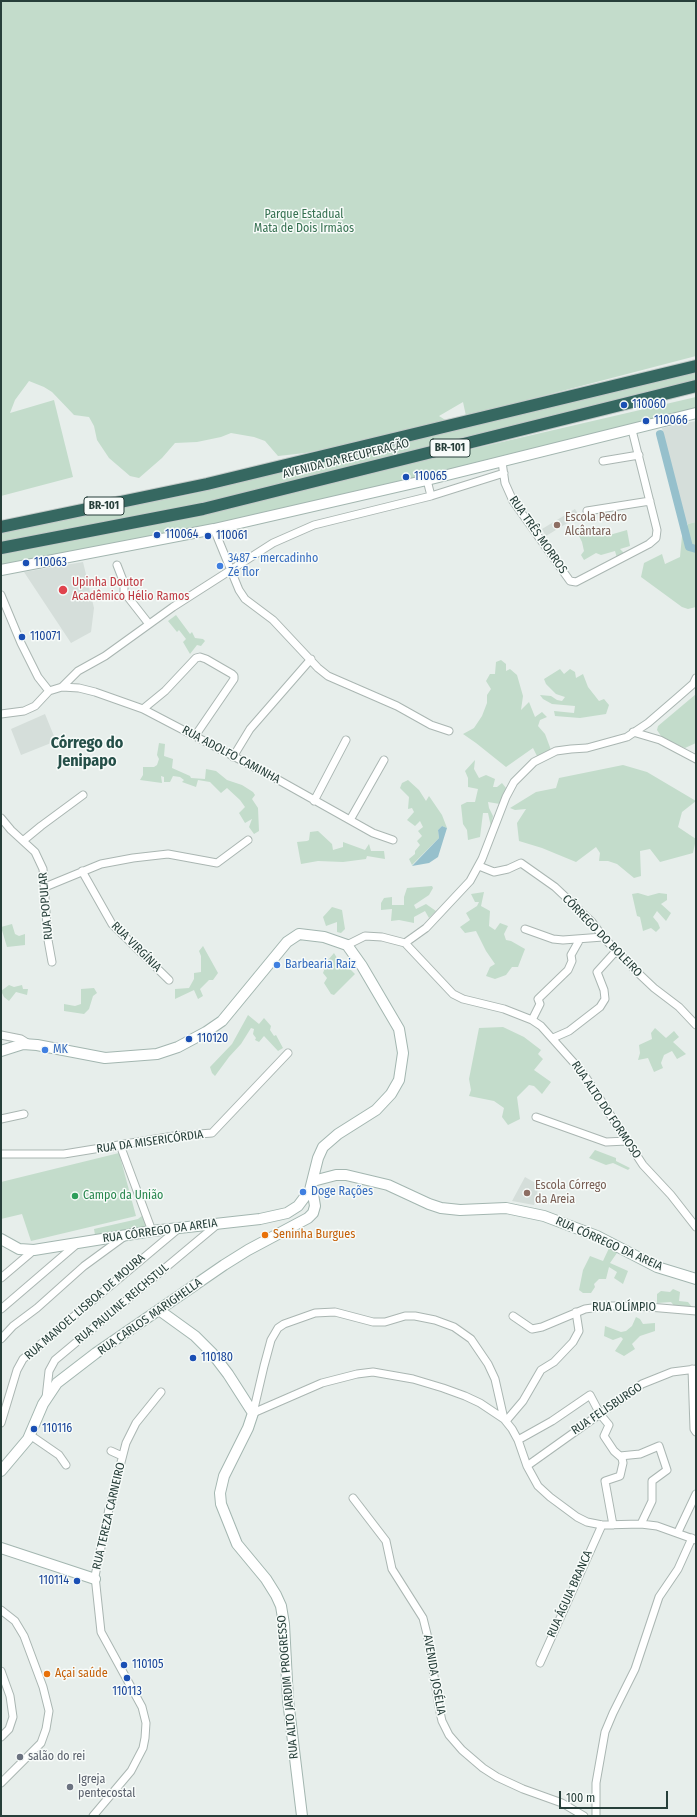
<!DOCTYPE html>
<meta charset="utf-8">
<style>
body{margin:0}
#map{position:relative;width:697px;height:1817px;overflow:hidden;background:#e7eeeb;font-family:"Fira Sans Condensed",sans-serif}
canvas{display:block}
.frame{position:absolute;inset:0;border:2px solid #273f3a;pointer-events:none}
.scale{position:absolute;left:559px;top:1791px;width:109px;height:18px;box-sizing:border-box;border:2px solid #273f3a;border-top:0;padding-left:5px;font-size:12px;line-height:14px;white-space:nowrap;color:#273f3a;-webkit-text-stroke:3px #f7fbf9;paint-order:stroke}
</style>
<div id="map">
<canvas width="697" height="1817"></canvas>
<div class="frame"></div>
<div class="scale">100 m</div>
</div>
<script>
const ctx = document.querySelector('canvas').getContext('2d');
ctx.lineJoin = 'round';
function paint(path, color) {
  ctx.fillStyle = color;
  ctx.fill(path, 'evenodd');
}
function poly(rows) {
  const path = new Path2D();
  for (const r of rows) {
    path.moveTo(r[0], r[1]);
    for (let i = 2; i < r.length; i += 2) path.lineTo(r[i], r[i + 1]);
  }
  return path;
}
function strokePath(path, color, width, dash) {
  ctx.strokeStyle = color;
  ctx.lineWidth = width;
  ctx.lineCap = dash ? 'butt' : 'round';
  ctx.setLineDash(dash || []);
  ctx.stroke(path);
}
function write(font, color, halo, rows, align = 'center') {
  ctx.font = font + ' "Fira Sans Condensed",sans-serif';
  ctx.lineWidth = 3;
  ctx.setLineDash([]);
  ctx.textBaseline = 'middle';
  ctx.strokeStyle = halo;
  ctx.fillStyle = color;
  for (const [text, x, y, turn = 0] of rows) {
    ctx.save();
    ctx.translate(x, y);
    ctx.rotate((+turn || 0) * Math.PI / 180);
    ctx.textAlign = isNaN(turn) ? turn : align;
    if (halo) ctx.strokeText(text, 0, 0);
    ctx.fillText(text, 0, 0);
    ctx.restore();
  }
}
paint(poly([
 [696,421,696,522,684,525,662,428],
 [575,509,579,516,546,536,542,529],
 [83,562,94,608,91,632,71,643,24,572],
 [45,714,56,741,21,755,11,729],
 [525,1177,539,1185,534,1205,512,1201]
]), '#d5deda');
paint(poly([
 [1,1,696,1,696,356,466,416,463,402,439,416,447,421,366,441,305,453,278,456,265,441,254,437,231,433,221,437,197,442,175,443,162,458,139,478,130,476,109,458,97,440,94,426,89,417,74,415,52,392,44,387,29,381,15,400,10,413,54,400,73,477,1,496],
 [696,370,696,383,190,507,1,545,1,530,188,495],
 [696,397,696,409,495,460,255,516,1,566,1,554,390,468],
 [696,522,696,607,688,609,682,607,641,577,644,563,662,554,665,564,680,557,682,536,688,524],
 [581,529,584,534,587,532,603,532,606,536,627,530,630,546,620,549,625,554,617,558,615,551,601,555,596,553,584,560,581,555,584,551,582,542,577,532],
 [176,615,190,634,192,632,195,638,203,639,205,641,201,646,197,645,190,654,183,642,186,639,179,630,177,632,168,621],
 [501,660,506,664,506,671,510,669,517,675,523,696,521,710,529,702,535,717,542,712,547,717,540,720,538,726,545,734,551,750,538,758,533,748,506,767,476,743,463,734,474,728,482,716,487,703,487,695,491,689,486,681,490,674,495,674,496,662],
 [560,669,564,674,570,669,575,672,576,678,583,674,588,687,599,701,604,699,609,705,606,714,580,718,555,716,554,711,574,713,575,706,552,704,543,699,540,695,551,696,557,700,562,701,565,697,556,694,546,684,544,679],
 [696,694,696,743,685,748,663,739,657,730,658,726],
 [159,743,165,744,164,756,173,759,172,768,190,776,191,778,205,779,206,769,216,771,227,780,242,785,253,792,255,795,252,799,258,808,259,831,254,834,249,827,252,819,245,823,239,813,245,807,240,800,227,788,221,793,210,782,198,780,196,787,182,782,184,780,180,777,173,776,170,782,164,782,164,777,161,776,162,783,140,780,143,775,143,767,154,767,157,765,159,759,157,755],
 [475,760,474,769,479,778,486,775,495,779,493,787,497,787,502,783,506,788,500,804,488,802,489,808,493,816,491,827,488,813,483,813,480,837,468,840,467,830,463,824,461,805,467,802,475,802,478,789,468,787,468,778,465,771],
 [623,765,647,772,696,801,682,812,678,827,696,839,693,853,660,862,650,849,640,851,641,876,634,878,617,864,608,861,599,861,600,853,596,847,576,862,542,848,519,841,517,823,526,809,515,810,510,808,536,792,556,788,559,778],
 [408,780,419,790,426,801,429,796,442,815,447,828,442,826,438,830,439,838,412,865,409,859,415,854,415,851,420,845,417,841,422,836,418,831,423,827,420,821,415,826,407,820,414,812,412,808,408,809,409,797,400,788,402,783],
 [318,831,332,844,333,850,343,847,343,842,365,850,369,844,371,851,384,851,385,859,367,856,366,859,343,862,318,861,301,864,297,842,307,841,309,840,310,832],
 [432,886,433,888,429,895,414,905,416,909,426,904,436,911,429,918,425,911,414,917,414,923,399,920,391,921,392,909,381,910,381,903,384,898,392,897,392,905,404,905,404,897,407,888],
 [484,892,481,906,490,911,489,926,495,930,500,923,508,926,504,934,506,940,511,941,525,949,518,967,512,967,506,975,495,979,486,976,490,967,495,964,486,951,476,931,465,933,460,927,470,920,466,913,477,906,479,902,475,902,471,894],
 [638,893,648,896,659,893,667,894,667,900,661,904,671,913,666,921,657,911,653,917,658,923,660,928,656,932,651,928,643,931,640,917,637,916,632,894],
 [332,907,342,910,345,929,341,933,337,932,337,922,326,926,323,917],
 [12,924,15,934,19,936,25,934,25,945,7,947,1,927],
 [203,946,218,973,213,980,209,980,200,989,203,996,198,999,194,990,175,999,175,989,189,988,194,979,194,973,201,972,201,956,199,951],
 [334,953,337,958,336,964,342,961,355,974,334,995,331,994,324,983,327,978,323,973,328,960],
 [9,985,14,987,22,985,23,989,28,989,27,995,16,992,9,1001,4,997,1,991],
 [94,988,97,993,93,996,89,1009,84,1014,64,1011,64,1004,75,1006,81,1004,81,989],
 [248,1015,259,1024,264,1018,271,1026,270,1030,274,1036,276,1035,283,1048,278,1051,264,1036,259,1042,255,1040,256,1038,253,1034,254,1029,251,1028,241,1044,229,1057,215,1076,212,1073,210,1067,232,1044],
 [503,1027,524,1037,541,1050,538,1054,543,1059,534,1070,551,1082,542,1094,534,1086,529,1085,517,1097,520,1119,508,1125,502,1117,504,1108,494,1101,469,1096,471,1090,469,1079,479,1028],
 [655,1028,666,1038,674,1031,679,1037,673,1042,686,1054,677,1059,672,1051,664,1055,661,1063,663,1068,654,1072,648,1058,638,1060,640,1053,639,1045,652,1039,651,1033],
 [595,1150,616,1158,616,1161,630,1168,628,1170,613,1163,606,1165,589,1158],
 [119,1153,136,1216,31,1241,22,1214,1,1219,1,1182],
 [143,1215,147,1228,95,1235,94,1229,138,1219],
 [610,1246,619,1250,610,1263,628,1271,623,1284,614,1278,617,1272,609,1267,606,1279,599,1279,594,1284,595,1287,591,1293,583,1293,579,1290,583,1270,590,1256,603,1261],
 [673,1289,680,1292,679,1301,688,1302,692,1307,676,1308,671,1302,657,1303,657,1294,661,1291,670,1292],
 [636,1317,640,1319,643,1324,655,1323,655,1331,640,1336,632,1344,635,1349,624,1356,615,1351,623,1339,621,1337,613,1340,604,1336,605,1326,621,1332,626,1331,632,1326]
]), '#c3dccb');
paint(poly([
 [442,826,447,828,438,857,429,863,412,866,439,838,438,830]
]), '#96c0cc');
strokePath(poly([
 [660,434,689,547,696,549]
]), '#96c0cc', 8);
const street = poly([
 [603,461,639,455],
 [502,462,505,483,513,501,570,581,576,582,649,544,656,538,657,530,632,430],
 [427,480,431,496],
 [587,511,650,501],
 [214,529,239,590,245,599,273,620,318,668,328,676,397,706,431,725,449,731],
 [117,565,124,583,124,592,149,624],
 [1,595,21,643,38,677,49,691],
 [62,687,79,688,95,692,143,709,275,778,373,833,393,840],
 [143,709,165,691,196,658,200,657,206,659,232,674,234,676,234,679,195,736],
 [1,714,24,711,35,706,49,691,62,687,78,671,105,656,173,607,273,543,314,525,431,496,504,473],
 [633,732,660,740,696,759],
 [233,757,250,729,311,659],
 [314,801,346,740],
 [1,818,11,830,35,852,43,869,48,940,52,962],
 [350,820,384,760],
 [24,840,41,826,83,795],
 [479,866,494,872,508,869,521,863,555,887,592,922,603,937,635,970,654,988,679,1007,696,1025],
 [82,871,112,924,169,980],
 [45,887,101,864,133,858,168,854,217,863,248,840],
 [525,929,553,939,563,940,603,937],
 [405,943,426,928,470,881,482,859,506,797,514,782,534,762,556,751,571,749,587,748,627,737,648,723,677,698,693,684,696,678],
 [347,945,365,936,382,937,405,943,453,994,463,999,504,1009,532,1020,541,1026,583,1073,643,1165,671,1195,696,1227],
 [532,1020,540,1004,538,999,568,970,572,961,571,955,580,939],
 [1,1035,21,1039,29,1044],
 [553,1038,569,1031,600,1007,605,999,604,990,597,972,616,951],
 [536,1117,606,1142,627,1141],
 [1,1119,24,1114],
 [120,1145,152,1231],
 [1,1154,64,1154,174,1136,212,1133,288,1053],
 [1,1278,34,1250],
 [1,1309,78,1243],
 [513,1316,532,1329,542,1327,585,1309,606,1306,637,1306,696,1311],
 [1,1339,13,1326,37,1308,84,1266,125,1236],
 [692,1369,694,1429,696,1432],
 [46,1398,49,1371,55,1360,219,1223],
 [253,1413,322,1383,357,1374,373,1372,413,1379,443,1388,465,1396,480,1403,504,1419,512,1429,518,1440,527,1466,538,1486,550,1497,577,1517,587,1522,602,1525,641,1524,657,1526,696,1540],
 [253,1413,264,1366,271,1340,278,1328,284,1324,315,1313,335,1312,373,1322,385,1322,405,1316,415,1316,435,1320,454,1327,471,1339,488,1364,495,1379,504,1419],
 [506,1421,523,1401,541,1370,554,1362,573,1342,579,1331,576,1312],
 [1,1423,17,1370,23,1359,178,1229],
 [30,1435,59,1455,66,1465],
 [518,1440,552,1421,590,1395,600,1414,609,1425,604,1436,614,1451,622,1458,623,1463,620,1476,605,1481,613,1525],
 [111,1451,122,1456],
 [620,1456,640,1454,659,1446,667,1470,652,1481,652,1501,641,1524],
 [527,1466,642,1384,672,1372,696,1369],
 [353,1498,386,1541,392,1569,423,1618,427,1634,440,1712,442,1721,449,1735,462,1750,483,1768,497,1777,523,1789,562,1803,584,1816],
 [678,1532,696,1494],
 [1,1610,15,1621,24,1636,43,1687,49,1711,46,1729,41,1743,1,1783],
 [540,1663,602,1525],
 [1,1671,10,1696,13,1717,9,1729,1,1737],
 [93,1816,131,1771,143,1748,145,1738,146,1723,142,1707,101,1632,95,1576,109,1509,126,1443,136,1423,161,1392],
 [596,1816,596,1783,605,1732,613,1713,635,1669,659,1597,678,1569,692,1538]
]);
const secondary = poly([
 [1,570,214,529,427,480,696,413],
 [1,1051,23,1044,37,1045,105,1058,157,1054,178,1047,206,1032,222,1021,287,942,299,934,324,937,347,945,362,966,399,1029,403,1053,399,1080,391,1094,376,1110,338,1134,323,1147,318,1158,310,1190,298,1206,287,1213,260,1219,152,1231,34,1250,19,1249,1,1239],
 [313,1181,336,1175,346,1175,388,1185,429,1204,441,1208,460,1210,506,1208,544,1216,597,1236,657,1267,696,1279],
 [159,1310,195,1336,212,1353,228,1374,253,1413,248,1428,224,1476,220,1493,221,1504,237,1544,266,1579,276,1595,281,1606,284,1624,288,1700,302,1816],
 [1,1471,28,1439,43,1404,57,1383,96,1353,224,1265,248,1250,308,1218,313,1213,315,1206,312,1188],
 [1,1548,95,1579]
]);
const highway = poly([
 [1,527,207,484,696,366],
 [1,548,203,509,696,386]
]);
strokePath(street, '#aab6b2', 9);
strokePath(secondary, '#a3b6b0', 12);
strokePath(highway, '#c3c9c8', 14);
strokePath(street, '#fff', 7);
strokePath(secondary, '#fff', 10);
strokePath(highway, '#366861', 12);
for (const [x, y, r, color] of [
 [624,405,4,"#1a4fb4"],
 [646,421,4,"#1a4fb4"],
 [406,477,4,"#1a4fb4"],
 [557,525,4,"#8d6e63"],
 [157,535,4,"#1a4fb4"],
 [208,536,4,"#1a4fb4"],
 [26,563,4,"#1a4fb4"],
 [220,566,4,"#3f7fe0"],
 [63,590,5,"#e0444e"],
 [22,637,4,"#1a4fb4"],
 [277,965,4,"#3f7fe0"],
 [189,1039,4,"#1a4fb4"],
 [45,1050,4,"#3f7fe0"],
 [303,1192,4,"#3f7fe0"],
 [527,1193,4,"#8d6e63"],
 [75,1196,4,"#2e9e5b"],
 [265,1235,4,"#e8710a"],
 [193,1358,4,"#1a4fb4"],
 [34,1429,4,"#1a4fb4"],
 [77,1581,4,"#1a4fb4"],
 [124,1665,4,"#1a4fb4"],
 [47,1674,4,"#e8710a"],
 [127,1678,4,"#1a4fb4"],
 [20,1757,4,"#6b7280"],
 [70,1787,4,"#6b7280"]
]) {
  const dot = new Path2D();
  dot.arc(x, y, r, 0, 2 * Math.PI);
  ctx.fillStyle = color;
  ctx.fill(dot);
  strokePath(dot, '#f7fbf9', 1.5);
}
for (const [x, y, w] of [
 [450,448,40],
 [104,506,40]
]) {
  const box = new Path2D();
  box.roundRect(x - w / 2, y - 9, w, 18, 3);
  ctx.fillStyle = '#f7fbf9';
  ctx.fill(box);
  strokePath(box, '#273f3a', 1);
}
write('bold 11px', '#273f3a', null, [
 ["BR-101",450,448],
 ["BR-101",104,506]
]);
write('12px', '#367151', '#f7fbf9', [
 ["Parque Estadual",304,215],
 ["Mata de Dois Irmãos",304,229]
]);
write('12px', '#164399', '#f7fbf9', [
 ["110060",632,405],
 ["110066",654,421],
 ["110065",414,477],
 ["110064",165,535],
 ["110061",216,536],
 ["110063",34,563],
 ["110071",30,637],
 ["110120",197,1039],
 ["110180",201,1358],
 ["110116",42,1429],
 ["110114",69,1581,"right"],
 ["110105",132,1665],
 ["110113",127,1692,"center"]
], 'left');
write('12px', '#273f3a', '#f7fbf9', [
 ["AVENIDA DA RECUPERAÇÃO",346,459,-14],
 ["RUA TRÊS MORROS",538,535,55],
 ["RUA ADOLFO CAMINHA",231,755,28],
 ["RUA POPULAR",46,906,-95],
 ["CÓRREGO DO BOLEIRO",602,936,46],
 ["RUA VIRGÍNIA",136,947,45],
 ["RUA ALTO DO FORMOSO",606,1110,56],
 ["RUA DA MISERICÓRDIA",150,1142,-8],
 ["RUA CÓRREGO DA AREIA",160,1231,-8],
 ["RUA CÓRREGO DA AREIA",609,1244,24],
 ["RUA PAULINE REICHSTUL",122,1304,-40],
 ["RUA MANOEL LISBOA DE MOURA",85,1307,-41],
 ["RUA OLÍMPIO",624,1308],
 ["RUA CARLOS MARIGHELLA",150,1317,-35],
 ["RUA FELISBURGO",607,1409,-34],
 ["RUA TEREZA CARNEIRO",109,1516,-77],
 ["RUA ÁGUIA BRANCA",570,1594,-66],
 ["AVENIDA JOSÉLIA",434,1675,80],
 ["RUA ALTO JARDIM PROGRESSO",288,1687,-95]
]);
write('12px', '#785e54', '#f7fbf9', [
 ["Escola Pedro",565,518],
 ["Alcântara",565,532],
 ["Escola Córrego",535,1186],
 ["da Areia",535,1200]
], 'left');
write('12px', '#366cbe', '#f7fbf9', [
 ["3487 - mercadinho",228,559],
 ["Zé flor",228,573],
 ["Barbearia Raiz",285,965],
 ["MK",53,1050],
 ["Doge Rações",311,1192]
], 'left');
write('12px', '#be3a42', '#f7fbf9', [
 ["Upinha Doutor",72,583],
 ["Acadêmico Hélio Ramos",72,597]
], 'left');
write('12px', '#27864d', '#f7fbf9', [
 ["Campo da União",83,1196]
], 'left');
write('12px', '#c56008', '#f7fbf9', [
 ["Seninha Burgues",273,1235],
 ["Açai saúde",55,1674]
], 'left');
write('12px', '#5b616d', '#f7fbf9', [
 ["salão do rei",28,1757],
 ["Igreja",78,1780],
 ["pentecostal",78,1794]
], 'left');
write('bold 16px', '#254f48', '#f7fbf9', [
 ["Córrego do",87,744],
 ["Jenipapo",87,762]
]);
</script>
